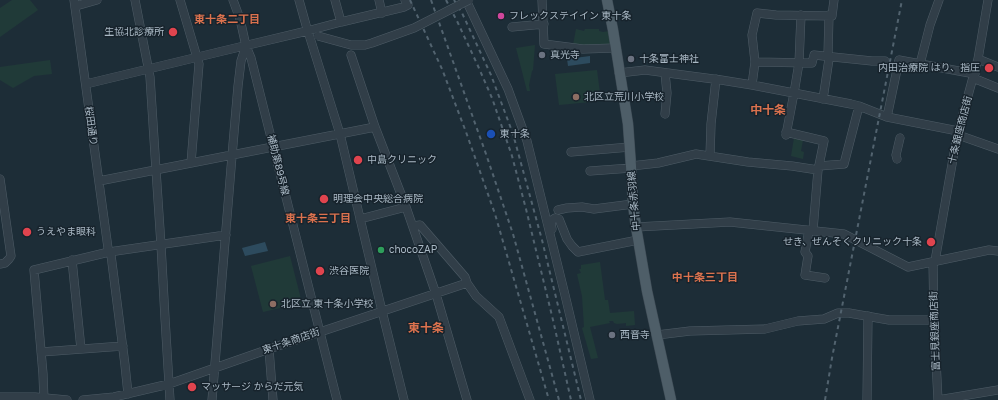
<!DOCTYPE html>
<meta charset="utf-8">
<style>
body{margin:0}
canvas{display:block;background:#1d2d37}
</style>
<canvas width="998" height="400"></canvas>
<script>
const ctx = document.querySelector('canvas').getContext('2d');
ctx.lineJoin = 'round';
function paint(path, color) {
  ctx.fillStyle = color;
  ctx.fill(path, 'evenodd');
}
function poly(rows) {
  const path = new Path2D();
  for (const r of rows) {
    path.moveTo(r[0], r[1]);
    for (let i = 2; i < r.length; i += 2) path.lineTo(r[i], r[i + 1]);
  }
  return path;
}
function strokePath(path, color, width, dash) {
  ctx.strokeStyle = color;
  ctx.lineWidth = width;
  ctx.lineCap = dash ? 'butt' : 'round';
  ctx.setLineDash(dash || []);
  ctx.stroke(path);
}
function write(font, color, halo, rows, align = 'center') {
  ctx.font = font + ' "Golos Text","Noto Sans JP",sans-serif';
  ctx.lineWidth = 3;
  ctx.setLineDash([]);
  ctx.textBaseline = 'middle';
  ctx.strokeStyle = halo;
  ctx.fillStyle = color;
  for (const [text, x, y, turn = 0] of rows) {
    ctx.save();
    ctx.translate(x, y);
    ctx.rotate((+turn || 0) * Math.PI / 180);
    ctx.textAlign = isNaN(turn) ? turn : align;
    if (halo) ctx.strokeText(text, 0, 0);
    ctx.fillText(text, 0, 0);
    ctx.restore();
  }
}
paint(poly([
 [12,0,30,0,38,10,0,37,0,8],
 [576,29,584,31,585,29,599,29,599,31,603,32,609,31,612,45,573,45],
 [535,45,533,70,532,71,529,85,530,91,527,91,516,48],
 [50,60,52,74,34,76,13,88,0,80,0,67],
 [597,70,601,101,559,105,555,74],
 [794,138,803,140,801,151,804,152,803,159,791,156],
 [290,256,302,303,263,312,251,266],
 [600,262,605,300,608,300,610,313,634,311,635,325,626,326,626,323,617,324,614,323,613,321,609,321,610,323,590,327,598,358,591,359,582,328,584,327,582,296,577,274,581,273,579,269,581,269,581,265]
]), '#203a38');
paint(poly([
 [590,56,590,63,568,66,567,59],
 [265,242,268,251,245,256,242,248]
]), '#2d4b5e');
const minor = poly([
 [74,0,108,248,109,252,111,255,125,365,128,394],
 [135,0,150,77,156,170,161,245,165,318,170,400],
 [180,0,199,64,191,163],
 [233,0,240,19,246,46,251,58,337,400],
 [299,0,306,25,340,134,382,311,404,400],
 [335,0,341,22],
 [379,0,382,13],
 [466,0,508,89,527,141,565,295,590,400],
 [542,0,544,44,583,49,615,48],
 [76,6,97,0],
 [512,27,544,24],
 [351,55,375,127,406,207,436,294,467,400],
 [978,59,998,67],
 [755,62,812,63,814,55,872,61,885,61],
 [920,64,930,25,939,0],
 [619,73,645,70,721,80,752,85,851,104,859,106,887,117,953,130,961,136,998,149],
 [665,73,667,93,665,114],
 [973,78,998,88],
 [86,84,227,50,307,31,341,22,404,7,408,5,405,0],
 [752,85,755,62,752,35,757,13,776,15,832,16,834,0],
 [823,99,829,59,828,55,829,15],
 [887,117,899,60,975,74],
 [786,132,824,141,818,170,813,230],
 [786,135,794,93,799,63,801,15],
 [571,152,630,147],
 [710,156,711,124,716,79],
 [897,159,896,155,900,138],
 [631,166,658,163,696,154,748,162,792,166,818,170],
 [819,166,844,164,859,106],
 [590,171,631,168],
 [0,179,11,256,9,259,5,263,0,264],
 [99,181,375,127],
 [558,210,567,208,582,207,594,209,633,204],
 [360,219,406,207],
 [413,226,420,225,465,277,467,283,476,296,499,317,530,400],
 [636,227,730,222,844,234,908,267,989,250,998,251],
 [552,229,551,224,552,220,555,218,559,219,567,239,572,246,578,252,638,240],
 [809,230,805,252,808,256,805,275,825,278],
 [72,260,81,349],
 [935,261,957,136,978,59,988,0],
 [933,262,934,320,938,400],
 [657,335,690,331,765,329,798,321,824,319,838,313,849,313,889,320,934,320],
 [269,349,273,400],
 [41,352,123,346],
 [0,397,35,397,67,400],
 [44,400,43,374,34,270,109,252,226,235],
 [83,400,114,397,169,384,269,349,467,283],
 [212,400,232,156,238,86,241,61,246,46],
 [867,400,868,316],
 [938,400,998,390]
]);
const major = poly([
 [607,0,613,30,628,124,631,166,633,204,636,227,647,291,671,400]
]);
strokePath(minor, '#4e5c66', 9);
strokePath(major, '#3d4a54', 11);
strokePath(minor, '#313e48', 8);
strokePath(major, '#4e5e68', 10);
strokePath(poly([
 [410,0,442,69,466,132,495,214,549,400],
 [431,0,486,154,513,234,559,400],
 [446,0,457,21,478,66,492,98,512,156,526,209,553,320,571,400],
 [454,0,462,13,491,75,513,134,542,240,581,400],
 [825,400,832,358,902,0]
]), '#52636f', 2, [4, 4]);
const minorBridge = poly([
 [318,36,351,45,365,45,372,43,414,28,469,0]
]);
strokePath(minorBridge, '#4e5c66', 9, []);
strokePath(minorBridge, '#313e48', 8);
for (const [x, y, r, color] of [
 [501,16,4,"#d1479c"],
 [173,32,5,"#e0444e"],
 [542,55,4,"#6b7280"],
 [631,59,4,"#6b7280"],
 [989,68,5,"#e0444e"],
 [576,97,4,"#8d6e63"],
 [491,134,5,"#1a4fb4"],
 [358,160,5,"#e0444e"],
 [324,199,5,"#e0444e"],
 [27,232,5,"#e0444e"],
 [931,242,5,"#e0444e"],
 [381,250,4,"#2e9e5b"],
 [320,271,5,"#e0444e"],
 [273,304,4,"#8d6e63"],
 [612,335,4,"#6b7280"],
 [192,387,5,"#e0444e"]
]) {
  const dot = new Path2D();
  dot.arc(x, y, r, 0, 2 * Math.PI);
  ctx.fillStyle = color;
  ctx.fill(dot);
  strokePath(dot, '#17232c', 1.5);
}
write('10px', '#aab9c5', '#17232c', [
 ["フレックステイイン 東十条",509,16],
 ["生協北診療所",164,32,"right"],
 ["真光寺",550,55],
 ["十条富士神社",639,59],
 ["内田治療院 はり、指圧",980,68,"right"],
 ["北区立荒川小学校",584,97],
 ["東十条",500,134],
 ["中島クリニック",367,160],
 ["明理会中央総合病院",333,199],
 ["うえやま眼科",36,232],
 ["せき、ぜんそくクリニック十条",922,242,"right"],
 ["chocoZAP",389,250],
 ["渋谷医院",329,271],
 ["北区立 東十条小学校",281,304],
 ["西音寺",620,335],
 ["マッサージ からだ元気",201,387]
], 'left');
write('10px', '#aab9c5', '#17232c', [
 ["桜田通り",91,126,82],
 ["十条銀座商店街",960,130,-76],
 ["補助第89号線",278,165,76],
 ["中十条赤羽線",634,201,-95],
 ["富士見銀座商店街",935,331,-92],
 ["東十条商店街",291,341,-19]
]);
write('bold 11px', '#dc724e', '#17232c', [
 ["東十条二丁目",227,20],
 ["東十条三丁目",318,219],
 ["中十条三丁目",705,278]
]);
write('bold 12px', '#dc724e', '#17232c', [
 ["中十条",768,110],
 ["東十条",426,328]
]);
</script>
